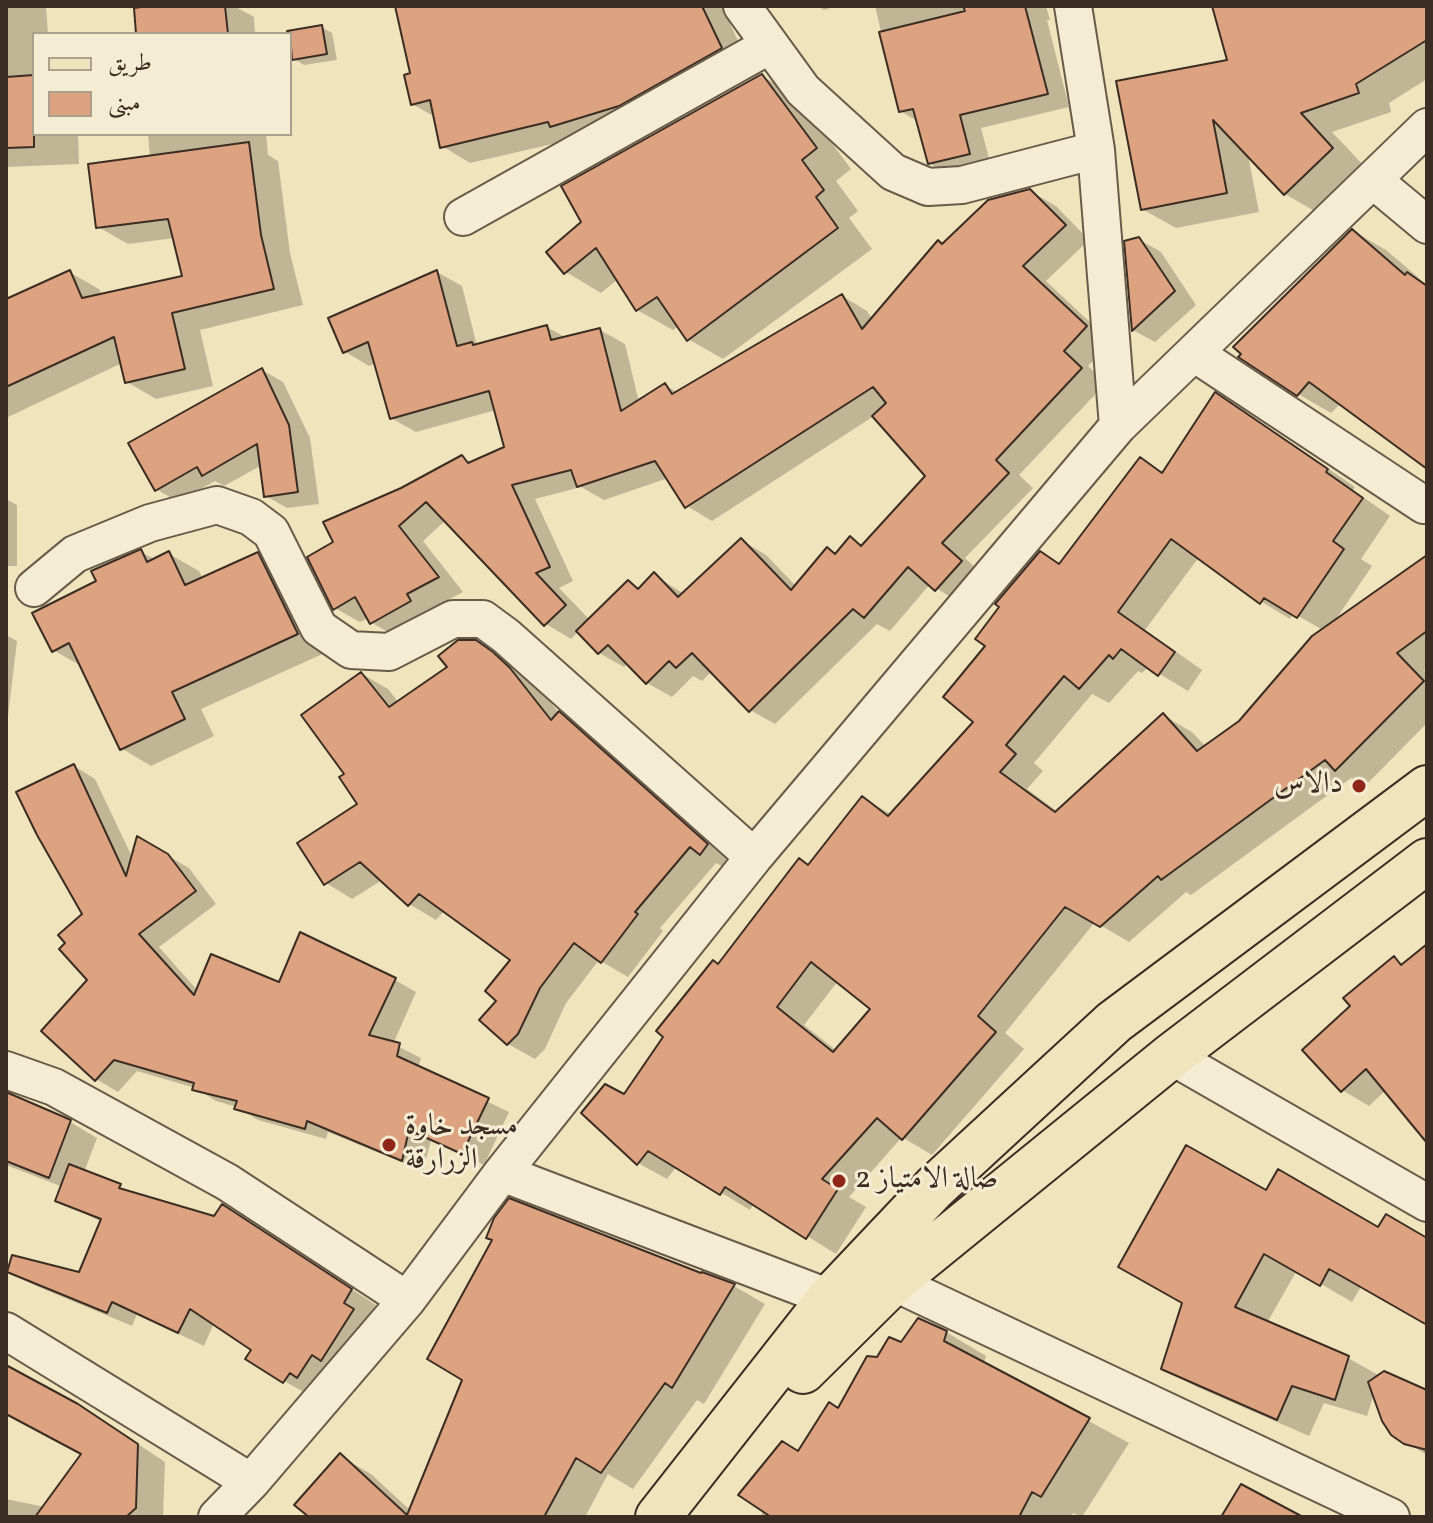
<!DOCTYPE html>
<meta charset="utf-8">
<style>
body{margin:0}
#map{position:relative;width:1433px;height:1523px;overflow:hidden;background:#f0e4bc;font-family:Vollkorn,Amiri,serif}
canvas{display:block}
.frame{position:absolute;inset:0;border:8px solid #3b2d24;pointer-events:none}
.legend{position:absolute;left:32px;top:32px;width:260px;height:104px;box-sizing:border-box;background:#f5edd3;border:2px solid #aba08d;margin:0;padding:10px 14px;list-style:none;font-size:24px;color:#3b2d24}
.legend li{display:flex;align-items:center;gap:16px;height:40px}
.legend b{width:40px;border:2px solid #aba08d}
</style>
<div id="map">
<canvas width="1433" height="1523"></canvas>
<div class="frame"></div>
<ul class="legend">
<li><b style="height:10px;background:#f0e4bc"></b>طريق</li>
<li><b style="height:22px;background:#dda27f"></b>مبنى</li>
</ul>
</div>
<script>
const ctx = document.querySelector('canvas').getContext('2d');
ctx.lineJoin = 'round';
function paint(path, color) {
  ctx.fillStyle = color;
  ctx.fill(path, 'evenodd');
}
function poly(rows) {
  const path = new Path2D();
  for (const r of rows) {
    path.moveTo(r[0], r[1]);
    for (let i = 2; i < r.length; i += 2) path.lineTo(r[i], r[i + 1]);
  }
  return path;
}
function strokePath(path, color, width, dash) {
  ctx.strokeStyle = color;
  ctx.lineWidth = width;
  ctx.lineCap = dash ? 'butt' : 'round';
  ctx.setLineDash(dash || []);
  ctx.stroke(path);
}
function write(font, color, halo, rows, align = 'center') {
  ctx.font = font + ' Vollkorn,Amiri,serif';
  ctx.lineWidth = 6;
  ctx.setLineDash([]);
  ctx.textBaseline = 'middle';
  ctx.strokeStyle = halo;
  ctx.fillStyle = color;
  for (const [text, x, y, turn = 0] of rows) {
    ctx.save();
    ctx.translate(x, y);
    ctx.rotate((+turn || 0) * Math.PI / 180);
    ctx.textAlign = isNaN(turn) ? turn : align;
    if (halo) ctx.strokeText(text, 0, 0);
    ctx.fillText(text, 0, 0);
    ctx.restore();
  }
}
paint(poly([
 [6,6,46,6,48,34,34,34,34,134,78,134,79,164,6,167],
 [168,6,234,6,254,17,255,34,138,34],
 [397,6,718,6,723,9,749,64,574,139,470,163,442,146,435,117,412,104,413,75],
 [817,6,838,6,824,10],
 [875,6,1046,6,1050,20,1047,20,1069,107,981,128,991,166,952,176,929,163,919,122,900,111],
 [1214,6,1427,6,1427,79,1389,103,1391,112,1332,132,1365,167,1318,213,1285,194,1248,155,1259,212,1176,228,1142,209,1229,61],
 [321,27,332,33,337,60,304,65,294,59,290,34],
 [762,76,797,96,851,169,836,181,858,211,849,218,872,249,723,359,688,339,679,326,673,330,637,310,618,279,601,293,566,272],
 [148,134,266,134,268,155,278,161,290,253,303,305,200,330,213,386,156,399,127,382,122,363,6,418,6,301,69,272,99,289,102,295,184,277,175,238,128,244,98,227,150,158],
 [1030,191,1056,206,1089,240,1046,281,1111,342,1088,366,1106,383,1019,475,1033,488,965,558,985,577,961,604,930,584,890,631,877,624,775,724,750,710,712,671,702,681,693,676,672,697,647,683,628,663,624,667,599,653,579,631,571,639,546,624,446,520,423,541,463,592,431,609,435,616,396,637,371,622,369,618,360,622,335,608,335,543,402,490,462,458,472,463,506,448,496,410,416,432,391,418,376,363,369,366,344,351,437,272,462,286,477,346,547,327,566,338,600,330,625,344,639,402,665,385,678,393,842,296,867,311,873,320,944,246],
 [874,416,927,476,864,546,851,539,837,555,797,587,766,555,741,540,684,594,654,575,640,589,629,582,590,620,559,588,573,581,535,499,581,487,604,500,668,478,687,506,712,521],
 [1353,231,1386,250,1427,285,1427,467,1341,403,1331,413,1298,394],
 [1138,239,1161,252,1196,305,1155,342,1133,330],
 [262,370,283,382,310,438,319,504,287,508,266,496,262,465,224,486,215,481,178,502,156,489],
 [1216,395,1244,411,1355,487,1353,490,1390,516,1361,559,1372,566,1334,622,1427,557,1427,667,1424,670,1427,673,1427,723,1365,786,1351,778,1191,895,1186,892,1129,942,1095,922,1005,1033,1024,1049,932,1155,902,1137,849,1197,866,1207,836,1254,754,1203,750,1210,677,1166,667,1179,638,1163,624,1097,720,966,810,866,863,798,892,815,976,722,988,646,1041,553,1061,565,1140,459,1164,473],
 [1199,557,1262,602,1290,619,1293,613,1323,630,1240,722,1206,747,1192,732,1164,716,1058,812,1027,789,1043,771,1034,763,1092,694,1109,703,1138,671,1142,673,1148,667,1188,691,1202,670,1145,630],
 [838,981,873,1009,837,1051,804,1025],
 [6,499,17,505,17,566,6,566],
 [141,552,156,560,169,554,199,571,203,579,258,554,288,572,327,652,201,709,214,736,151,766,121,748,83,667,53,650,98,582],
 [6,635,17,641,6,733],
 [476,642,519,670,537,685,559,713,586,729,734,861,727,869,716,863,660,928,663,931,628,977,599,960,566,1003,545,1049,535,1059,508,1044,482,1020,499,1000,513,960,445,910,436,920,409,904,382,880,352,899,326,883,359,805,346,774,362,674,388,689,399,703,449,667],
 [74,766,95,779,133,859,138,839,189,868,216,904,159,947,198,991,395,980,416,992,393,1044,421,1058,418,1068,509,1112,484,1165,431,1140,423,1171,328,1132,326,1139,258,1120,237,1107,216,1101,195,1088,137,1071,118,1092,96,1079],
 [1427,946,1427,1139,1386,1090,1369,1106,1342,1090,1352,1007,1394,958,1405,965],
 [6,1082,12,1086,16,1099,70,1122,97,1138,84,1172,134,1194,215,1218,247,1221,376,1305,309,1395,284,1381,254,1349,214,1323,204,1346,137,1314,132,1326,34,1285,9,1271,80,1274,102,1222,57,1200,63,1187,6,1165],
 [1267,1193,1379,1230,1427,1240,1427,1323,1362,1285,1352,1302,1297,1270,1267,1323,1348,1358,1380,1376,1427,1392,1427,1455,1405,1442,1374,1393,1367,1416,1324,1403,1309,1436,1195,1386,1163,1368],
 [703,1274,734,1286,765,1304,704,1404,697,1400,633,1489,608,1474,585,1517,312,1517,340,1456,371,1474,411,1511],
 [946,1332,986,1356,984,1364,1129,1443,1082,1517,1073,1513,1071,1517,760,1517,799,1453,839,1410,878,1360,902,1344],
 [6,1368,105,1422,165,1462,163,1517,6,1517,6,1499,45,1507,83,1455,6,1413]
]), '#0003');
const building = poly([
 [148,6,225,6,228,34,136,34,134,8,148,6],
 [395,6,702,6,722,48,619,106,550,127,548,122,440,148,430,100,411,105,404,75,410,73,395,6],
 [963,6,1025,6,1048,94,960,115,970,154,928,164,913,109,899,112,879,32,965,11,963,6],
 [1212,6,1427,6,1427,40,1356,84,1359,93,1301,113,1333,148,1284,195,1213,120,1227,193,1141,210,1116,81,1227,60,1212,6],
 [322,25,327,54,292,60,290,34,287,31,322,25],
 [762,74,817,148,802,160,824,190,816,197,838,228,687,341,657,297,636,311,596,248,564,274,546,252,581,222,561,186,762,74],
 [34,75,34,147,6,148,6,77,34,75],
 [249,142,261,235,274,289,172,313,185,369,125,383,114,337,6,387,6,299,70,270,82,298,182,276,168,219,96,228,88,164,249,142],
 [1030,189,1066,225,1023,266,1087,326,1064,351,1082,368,996,460,1009,473,942,543,962,561,935,591,908,567,864,618,853,609,749,712,692,653,676,668,669,661,646,684,608,645,598,654,576,631,628,580,638,589,654,572,678,597,741,538,791,590,827,547,835,554,850,536,861,546,925,476,872,416,886,403,873,387,685,508,655,461,577,487,571,470,512,485,550,567,536,573,566,605,544,626,426,502,399,526,439,577,407,594,411,601,370,624,355,597,333,610,307,557,333,542,323,522,401,488,462,455,468,463,504,447,489,391,390,419,368,342,343,353,328,318,437,270,457,346,472,342,473,345,547,325,551,340,600,328,621,411,665,383,672,394,842,294,862,329,938,240,942,244,988,200,1030,189],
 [1352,229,1405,275,1407,272,1427,286,1427,469,1309,382,1297,396,1238,357,1241,354,1233,347,1352,229],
 [1139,237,1175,291,1132,331,1124,241,1139,237],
 [262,368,289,425,298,492,264,497,257,444,202,476,197,467,155,491,128,443,262,368],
 [1215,392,1328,469,1326,472,1363,498,1333,541,1344,549,1297,618,1264,598,1260,604,1171,539,1118,612,1175,652,1158,676,1121,649,1113,659,1109,655,1079,689,1064,676,1006,745,1016,754,1000,772,1055,812,1163,713,1197,751,1239,721,1312,636,1427,555,1427,631,1397,653,1424,681,1335,771,1325,760,1161,880,1158,876,1100,927,1065,907,978,1016,996,1032,902,1140,877,1118,822,1179,838,1189,806,1239,725,1187,720,1195,648,1151,637,1165,581,1113,605,1084,624,1094,663,1037,656,1031,713,960,718,964,799,858,808,865,862,796,888,816,973,722,943,697,985,646,975,639,999,607,995,604,1040,551,1059,564,1140,457,1162,473,1215,392],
 [811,962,870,1009,833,1052,777,1007,811,962],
 [141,549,147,562,169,551,185,585,258,552,298,634,172,692,185,719,120,750,69,643,52,652,32,613,96,581,91,571,141,549],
 [458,640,476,640,493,652,510,668,551,720,559,711,708,844,700,855,690,847,635,912,638,914,601,963,574,943,540,988,518,1034,507,1045,479,1020,496,1001,485,991,510,960,419,894,408,906,360,862,324,885,297,843,357,804,339,777,344,774,301,715,361,672,389,707,447,667,438,656,458,640],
 [74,764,126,876,137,836,168,854,196,891,139,934,194,995,211,954,279,982,300,932,396,978,369,1035,400,1043,397,1056,489,1098,462,1154,409,1130,402,1161,307,1121,305,1129,234,1109,237,1101,192,1090,194,1083,114,1060,95,1081,41,1031,87,980,59,949,65,943,58,935,82,914,37,835,16,792,74,764],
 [1427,944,1427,1143,1366,1069,1341,1092,1302,1050,1350,1006,1343,998,1394,956,1401,965,1427,944],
 [6,1092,71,1120,49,1178,6,1161,6,1092],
 [1186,1145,1266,1190,1278,1169,1378,1227,1386,1214,1427,1238,1427,1325,1329,1269,1320,1286,1264,1254,1235,1307,1349,1356,1335,1400,1292,1386,1277,1420,1161,1369,1182,1303,1118,1267,1186,1145],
 [69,1164,121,1184,119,1188,214,1216,222,1204,352,1289,344,1303,354,1309,321,1361,312,1355,297,1378,290,1373,283,1383,245,1359,251,1350,190,1309,178,1333,112,1302,107,1313,7,1272,12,1255,79,1272,101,1219,55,1201,69,1164],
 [509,1198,701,1273,702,1272,735,1284,672,1388,665,1383,601,1473,576,1458,544,1517,309,1517,294,1505,340,1453,407,1515,462,1380,427,1359,492,1240,486,1238,494,1218,509,1198],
 [918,1318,947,1331,944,1341,1090,1418,1041,1497,1032,1492,1019,1517,771,1517,738,1495,782,1441,798,1451,829,1402,838,1408,867,1356,877,1357,889,1337,901,1342,918,1318],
 [6,1365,78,1404,138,1444,136,1508,126,1517,35,1517,81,1454,6,1414,6,1365],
 [1384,1371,1427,1390,1427,1450,1404,1444,1391,1435,1382,1421,1368,1382,1384,1371],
 [1241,1484,1303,1517,1221,1517,1241,1484]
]);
paint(building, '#dda27f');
strokePath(building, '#3b2d24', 2);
const street = poly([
 [742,6,803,90,893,172,928,187,962,185,1096,150],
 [1073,6,1096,150,1118,426],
 [1373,180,1427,225],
 [463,217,770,45],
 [1194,353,1424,505],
 [34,588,75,554,150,523,217,505,251,517,271,532,319,628,351,650,389,652,453,619,483,619,506,636,754,857],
 [1171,1056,1427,1203],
 [6,1070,54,1087,227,1182,407,1300],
 [502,1173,830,1298],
 [893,1282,1391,1517],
 [6,1331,251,1482],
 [217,1517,251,1482,407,1300,502,1173,754,857,1118,426,1427,127]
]);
const primary = poly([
 [803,1371,893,1282,1171,1056,1427,861],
 [658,1517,830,1298,935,1187,1114,1022,1427,788]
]);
strokePath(street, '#685b4a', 40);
strokePath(primary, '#3b2d24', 48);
strokePath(street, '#f5edd3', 36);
strokePath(primary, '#f0e4bc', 44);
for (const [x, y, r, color] of [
 [1359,786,8,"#8f2418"],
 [389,1145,8,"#8f2418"],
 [839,1181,8,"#8f2418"]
]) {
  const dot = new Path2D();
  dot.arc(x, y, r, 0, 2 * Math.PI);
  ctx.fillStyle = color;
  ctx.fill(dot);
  strokePath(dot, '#f5edd3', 3);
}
write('30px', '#3b2d24', '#f5edd3', [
 ["دالاس",1343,786,"right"],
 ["مسجد خاوة",405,1128],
 ["الزرارقة",405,1162],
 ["صالة الامتياز 2",855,1181]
], 'left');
</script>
